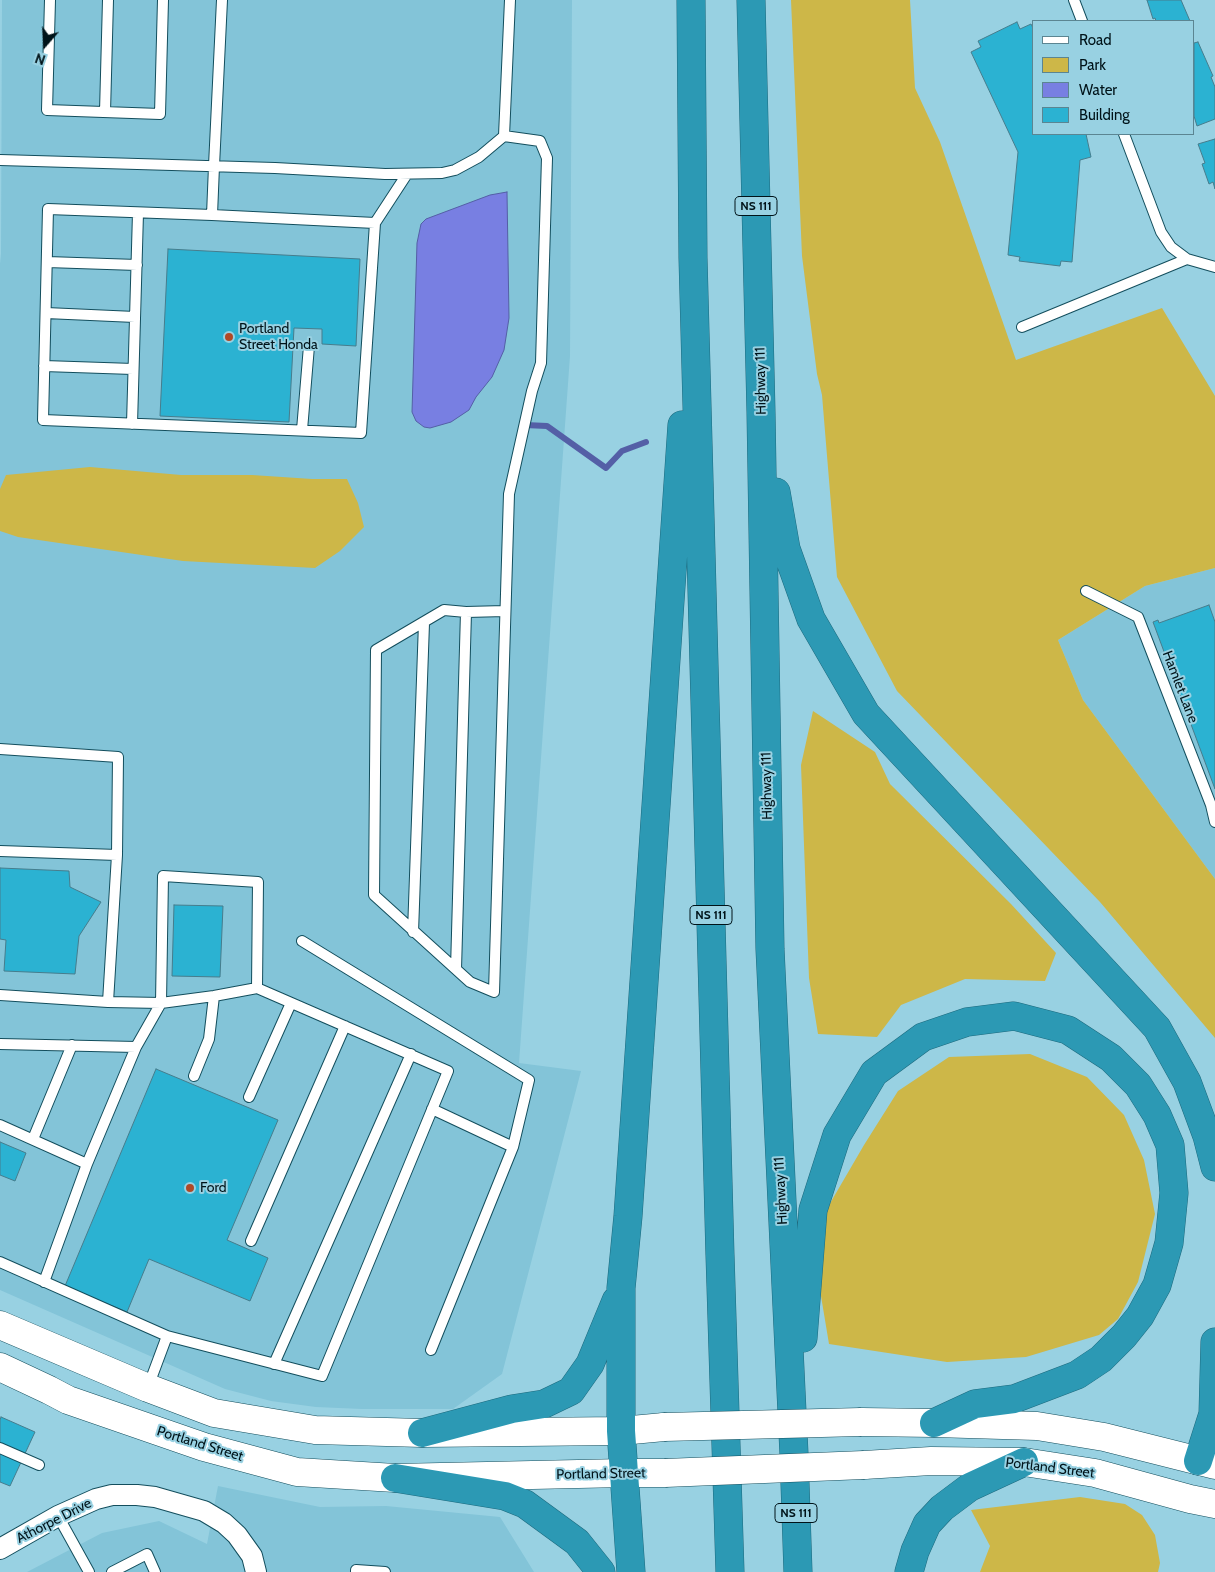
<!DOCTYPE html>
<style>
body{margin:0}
#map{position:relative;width:1215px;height:1572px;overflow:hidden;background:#98d1e2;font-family:Cabin,sans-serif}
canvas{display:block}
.legend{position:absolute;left:1032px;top:20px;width:162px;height:115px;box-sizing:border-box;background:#98d1e2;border:1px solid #5b8592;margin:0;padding:6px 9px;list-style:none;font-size:15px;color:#001319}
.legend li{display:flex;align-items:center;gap:10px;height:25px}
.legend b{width:25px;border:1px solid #5b8592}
.north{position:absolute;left:20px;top:20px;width:50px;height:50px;-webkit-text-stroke:4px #98d1e2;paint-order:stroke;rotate:199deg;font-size:14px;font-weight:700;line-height:20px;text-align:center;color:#001319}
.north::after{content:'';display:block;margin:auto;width:18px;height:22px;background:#001319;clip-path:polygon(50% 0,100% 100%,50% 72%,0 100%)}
</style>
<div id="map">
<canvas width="1215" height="1572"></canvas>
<ul class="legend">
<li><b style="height:6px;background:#fff"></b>Road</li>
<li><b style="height:14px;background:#cdb748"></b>Park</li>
<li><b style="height:14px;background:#787fe2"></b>Water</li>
<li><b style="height:14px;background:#2bb2d2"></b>Building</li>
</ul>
<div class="north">N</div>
</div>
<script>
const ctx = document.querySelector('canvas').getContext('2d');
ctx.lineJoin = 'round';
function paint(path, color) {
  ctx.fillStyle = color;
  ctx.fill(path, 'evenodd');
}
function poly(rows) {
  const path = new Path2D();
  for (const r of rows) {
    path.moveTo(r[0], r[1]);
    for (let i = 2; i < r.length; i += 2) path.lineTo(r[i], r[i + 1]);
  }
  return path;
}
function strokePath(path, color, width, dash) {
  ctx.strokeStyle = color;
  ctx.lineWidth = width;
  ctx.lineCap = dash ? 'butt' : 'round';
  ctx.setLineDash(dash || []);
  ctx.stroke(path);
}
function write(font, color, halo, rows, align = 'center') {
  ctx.font = font + ' Cabin,sans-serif';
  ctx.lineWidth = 4;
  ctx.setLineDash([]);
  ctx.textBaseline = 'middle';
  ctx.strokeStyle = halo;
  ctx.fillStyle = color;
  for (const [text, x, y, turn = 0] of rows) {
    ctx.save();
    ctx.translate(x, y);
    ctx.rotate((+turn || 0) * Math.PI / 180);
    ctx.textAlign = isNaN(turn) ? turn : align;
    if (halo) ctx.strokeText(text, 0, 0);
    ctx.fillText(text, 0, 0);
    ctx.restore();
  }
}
paint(poly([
 [2,0,572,0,570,356,519,1063,581,1071,502,1374,453,1409,362,1409,316,1407,271,1401,225,1389,0,1290,0,264,1,254],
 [1215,568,1215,879,1083,700,1058,640,1145,586],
 [218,1486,320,1507,386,1506,500,1517,534,1572,27,1572,102,1533,159,1521,207,1544]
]), '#83c4d8');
paint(poly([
 [791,0,910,0,915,88,940,142,1016,360,1162,308,1215,396,1215,568,1145,586,1058,640,1083,700,1215,879,1215,1038,1100,902,897,691,837,577,822,395,817,374,802,256],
 [90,467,181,475,252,475,312,479,347,479,358,503,364,527,340,551,315,568,183,561,18,537,0,531,0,489,6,475],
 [813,711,875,752,890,784,1011,904,1056,953,1045,981,965,979,901,1005,877,1037,818,1034,809,978,801,765],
 [1030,1054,1087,1077,1124,1115,1144,1160,1155,1214,1138,1282,1118,1319,1099,1335,1026,1357,947,1362,829,1344,811,1236,864,1145,898,1091,949,1057],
 [1080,1497,1125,1504,1142,1515,1155,1535,1160,1563,1158,1572,980,1572,990,1546,971,1510]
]), '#cdb748');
const water = poly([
 [507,192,509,318,504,350,492,377,476,397,469,410,451,422,430,428,424,427,416,421,412,412,417,243,421,224,426,219,490,195,507,192]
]);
paint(water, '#787fe2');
strokePath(water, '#545fa6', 1);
strokePath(poly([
 [525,425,547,426,606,468,622,451,646,442]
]), '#545fa6', 6);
const building = poly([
 [1147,0,1181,0,1190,21,1156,21,1155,18,1153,19,1147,0],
 [1017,22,1020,29,1031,24,1034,30,1034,134,1086,134,1091,157,1080,160,1072,262,1061,261,1060,266,1019,261,1020,257,1008,255,1018,152,971,52,981,47,978,41,1017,22],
 [1198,42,1213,76,1211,77,1215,87,1215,119,1197,126,1194,116,1194,43,1198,42],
 [1215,139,1215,189,1213,182,1209,184,1202,164,1205,163,1198,144,1215,139],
 [168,249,360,259,356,346,322,344,322,329,294,328,289,422,160,416,168,249],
 [1209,605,1215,622,1215,789,1153,622,1158,620,1159,623,1209,605],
 [0,868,69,871,70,887,101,902,79,936,75,974,4,971,6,940,0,939,0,868],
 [174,905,223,906,220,977,172,976,174,905],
 [156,1069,278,1120,227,1240,268,1258,250,1301,149,1259,127,1312,65,1286,156,1069],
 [0,1142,26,1153,15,1181,0,1175,0,1142],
 [1,1417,35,1432,10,1486,0,1482,0,1420,1,1417]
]);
paint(building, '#2bb2d2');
strokePath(building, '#467d8d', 1);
const service = poly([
 [50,0,47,110,160,114,163,0],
 [222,0,214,166,212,215,375,223,407,174],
 [1074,0,1082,21],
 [105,112,108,0],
 [1124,134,1161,232,1171,247,1187,259,1215,267],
 [504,136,540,141,547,158,541,363,532,391,509,494,494,992,470,982,374,895,376,650,444,610,466,612,505,611],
 [0,160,275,168,385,174,442,173,455,170,479,157,504,136,510,0],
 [212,215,48,209,43,420,361,433,375,223],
 [47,262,137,265],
 [46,313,135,317],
 [1022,327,1187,259],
 [44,366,133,369],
 [132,424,138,213],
 [302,430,309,346],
 [1086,591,1138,617,1211,805,1215,822],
 [0,749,118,757,117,855],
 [0,851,117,855,108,1002],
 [413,932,424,623],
 [302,941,529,1080,513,1147],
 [456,969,466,612],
 [0,995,108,1002,161,1003,214,996,257,988],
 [0,1044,136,1047,161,1003,163,876,258,882,257,988,448,1071,322,1376,167,1336,0,1262],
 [194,1076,209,1039,214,996],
 [249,1097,291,1003],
 [0,1125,87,1164],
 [33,1139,72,1045],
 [251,1241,345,1026],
 [44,1282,87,1164,136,1047],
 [431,1350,513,1147,432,1109],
 [274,1364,411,1054],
 [148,1387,167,1336],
 [0,1448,39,1465],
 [58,1516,89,1572],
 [112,1572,147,1554,155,1572],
 [356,1572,356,1570,385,1572]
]);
const minor = poly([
 [0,1549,58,1516,96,1499,112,1495,137,1495,155,1497,204,1511,224,1523,237,1535,252,1556,256,1572]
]);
const secondary = poly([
 [0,1325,148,1388,214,1413,315,1430,422,1433,621,1431,664,1427],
 [0,1367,49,1390,68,1400,204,1447,297,1472,395,1478,624,1473,665,1473],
 [861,1422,934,1423,1037,1426,1104,1437,1215,1465],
 [864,1465,931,1461,1024,1462,1095,1473,1190,1499,1215,1504]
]);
const motorway = poly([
 [691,0,693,258,720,1255,730,1572],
 [751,0,761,412,770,949,794,1454,798,1572],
 [776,492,786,549,811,619,866,714,1157,1028,1187,1082,1207,1136,1215,1167],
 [803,1338,813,1210,837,1135,874,1073,923,1037,967,1022,1014,1016,1068,1030,1111,1058,1138,1085,1157,1115,1170,1145,1174,1193,1169,1243,1157,1285,1140,1316,1124,1336,1101,1359,1077,1375,1014,1399,975,1404,934,1423],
 [422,1433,512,1409,544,1404,571,1391,590,1364,616,1301],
 [1198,1461,1213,1414,1215,1342],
 [395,1478,505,1496,525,1504,577,1542,601,1572],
 [631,1572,621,1431,621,1288,628,1216,682,425],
 [909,1572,915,1551,927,1524,942,1508,970,1487,1024,1462]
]);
strokePath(service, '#134e5d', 12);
strokePath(minor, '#134e5d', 22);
strokePath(secondary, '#134e5d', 29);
strokePath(motorway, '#1d6a7e', 29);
strokePath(service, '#fff', 10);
strokePath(minor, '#fff', 20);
strokePath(secondary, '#fff', 28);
strokePath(motorway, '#2c99b4', 28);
const secondaryBridge = poly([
 [664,1427,861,1422],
 [665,1473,864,1465]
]);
strokePath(secondaryBridge, '#134e5d', 29, []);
strokePath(secondaryBridge, '#fff', 28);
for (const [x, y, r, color] of [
 [229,337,5,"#b04926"],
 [190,1188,5,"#b04926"]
]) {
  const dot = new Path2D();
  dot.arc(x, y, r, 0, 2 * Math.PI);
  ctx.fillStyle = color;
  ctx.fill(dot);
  strokePath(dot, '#98d1e2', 2);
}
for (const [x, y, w] of [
 [756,206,42],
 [711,915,42],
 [796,1513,42]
]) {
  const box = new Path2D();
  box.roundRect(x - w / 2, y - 9.5, w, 19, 4);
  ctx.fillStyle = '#98d1e2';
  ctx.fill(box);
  strokePath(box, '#001319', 1);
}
write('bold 12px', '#001319', null, [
 ["NS 111",756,206],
 ["NS 111",711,915],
 ["NS 111",796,1513]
]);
write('14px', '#001319', '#98d1e2', [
 ["Portland",239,329],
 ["Street Honda",239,345],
 ["Ford",200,1188]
], 'left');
write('14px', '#001319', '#98d1e2', [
 ["Highway 111",761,381,-91],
 ["Hamlet Lane",1180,687,69],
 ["Highway 111",767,786,-91],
 ["Highway 111",781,1191,-93],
 ["Portland Street",200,1444,17],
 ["Portland Street",1050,1468,7],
 ["Portland Street",601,1474,-1],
 ["Athorpe Drive",54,1521,-27]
]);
</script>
